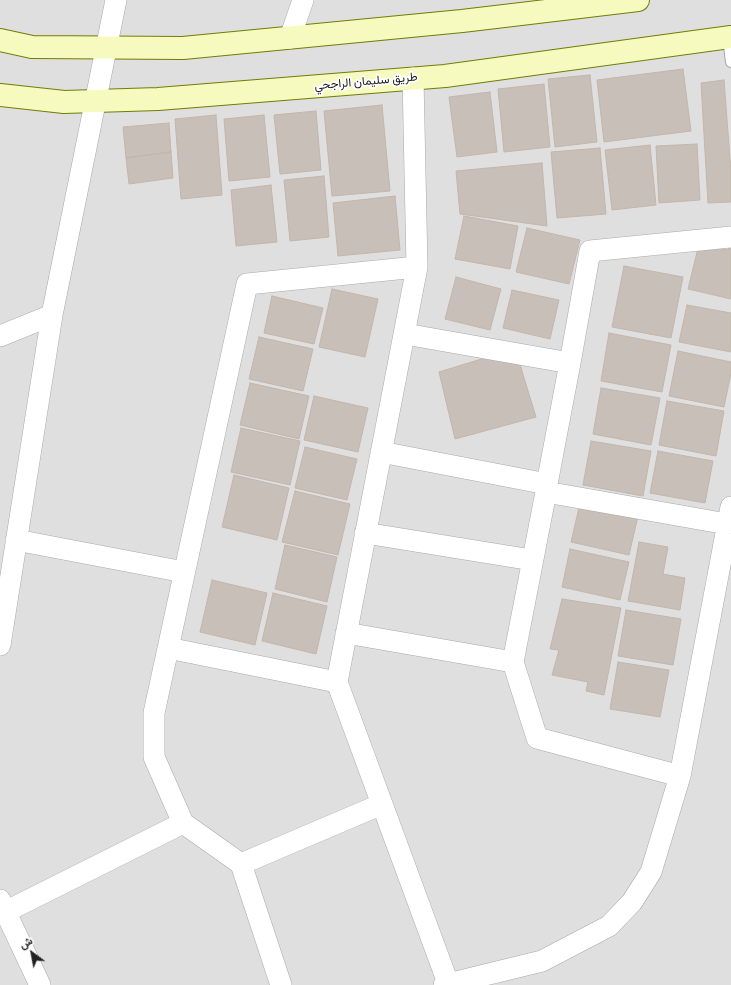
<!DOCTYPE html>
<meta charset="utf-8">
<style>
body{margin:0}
#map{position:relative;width:731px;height:985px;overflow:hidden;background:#f2efe9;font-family:"Titillium Web",Vazirmatn,sans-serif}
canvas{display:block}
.north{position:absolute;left:12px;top:933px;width:40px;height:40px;-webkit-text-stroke:3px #fff;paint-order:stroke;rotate:328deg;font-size:11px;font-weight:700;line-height:16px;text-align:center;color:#222}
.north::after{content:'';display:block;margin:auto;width:14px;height:18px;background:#222;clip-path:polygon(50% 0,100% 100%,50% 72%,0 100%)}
</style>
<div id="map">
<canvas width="731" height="985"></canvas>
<div class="north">ش</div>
</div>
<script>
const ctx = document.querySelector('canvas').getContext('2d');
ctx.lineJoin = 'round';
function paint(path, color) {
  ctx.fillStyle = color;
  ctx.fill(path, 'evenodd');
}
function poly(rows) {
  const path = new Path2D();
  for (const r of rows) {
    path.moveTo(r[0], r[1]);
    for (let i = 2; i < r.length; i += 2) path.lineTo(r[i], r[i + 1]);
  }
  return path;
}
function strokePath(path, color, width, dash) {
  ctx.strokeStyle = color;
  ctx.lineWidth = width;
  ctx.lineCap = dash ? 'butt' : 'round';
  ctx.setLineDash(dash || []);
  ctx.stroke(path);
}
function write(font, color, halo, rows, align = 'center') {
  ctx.font = font + ' "Titillium Web",Vazirmatn,sans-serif';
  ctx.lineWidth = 3.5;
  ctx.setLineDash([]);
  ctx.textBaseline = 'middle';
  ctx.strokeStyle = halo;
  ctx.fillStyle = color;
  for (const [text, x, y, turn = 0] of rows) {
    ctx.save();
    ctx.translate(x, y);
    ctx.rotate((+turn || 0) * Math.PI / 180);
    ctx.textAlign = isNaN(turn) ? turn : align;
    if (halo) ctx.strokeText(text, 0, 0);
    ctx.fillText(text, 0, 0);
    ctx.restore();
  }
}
paint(poly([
 [0,0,731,0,731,985,0,985]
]), '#e0dfdf');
const building = poly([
 [683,69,691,131,604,142,597,80,683,69],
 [590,75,597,142,555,147,548,79,590,75],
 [724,80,731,172,731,202,708,203,701,83,724,80],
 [544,84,550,147,504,152,498,89,544,84],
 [490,92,497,152,457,157,449,97,490,92],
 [382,105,390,191,332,196,324,111,382,105],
 [316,111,321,170,280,174,274,115,316,111],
 [216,115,222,195,181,199,175,119,216,115],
 [264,115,270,177,229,181,224,119,264,115],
 [169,123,171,152,126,158,123,127,169,123],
 [697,144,700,200,659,203,656,146,697,144],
 [650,145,656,205,612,210,605,150,650,145],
 [600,148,606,214,557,218,551,152,600,148],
 [171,152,173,178,129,184,126,158,171,152],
 [542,163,547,226,460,214,456,171,542,163],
 [324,176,329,237,290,241,284,180,324,176],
 [271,185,277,242,236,246,231,190,271,185],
 [395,196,400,250,338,256,333,203,395,196],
 [464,216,518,226,510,269,455,259,464,216],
 [527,228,580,240,569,284,516,272,527,228],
 [731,242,731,299,688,289,699,244,728,250,731,242],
 [624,266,683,277,671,338,612,327,624,266],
 [456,277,501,289,490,330,445,319,456,277],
 [332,289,378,299,365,357,319,347,332,289],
 [512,290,559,300,550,339,503,328,512,290],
 [272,296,323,308,314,344,264,333,272,296],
 [687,305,731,313,731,352,679,342,687,305],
 [609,333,671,345,662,392,601,381,609,333],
 [259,337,313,349,303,391,249,379,259,337],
 [678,351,731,362,731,373,724,407,669,396,678,351],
 [501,353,518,358,536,417,455,439,439,372,501,353],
 [250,383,309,396,299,439,240,425,250,383],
 [601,388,660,398,651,445,593,434,601,388],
 [314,396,368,408,358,452,304,440,314,396],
 [667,401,724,411,716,456,659,445,667,401],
 [241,428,300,441,290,485,231,472,241,428],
 [591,441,651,451,643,496,583,485,591,441],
 [305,447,357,459,347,500,295,488,305,447],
 [658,451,713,461,705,503,650,493,658,451],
 [234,475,289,488,277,540,222,527,234,475],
 [295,491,350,504,338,555,282,542,295,491],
 [581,499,639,512,629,555,571,542,581,499],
 [639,542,668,547,663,574,685,578,680,610,628,601,639,542],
 [285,545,337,557,327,602,275,589,285,545],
 [570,549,629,562,620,600,562,587,570,549],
 [212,580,267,593,255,645,200,632,212,580],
 [273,593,327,606,316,654,262,641,273,593],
 [562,599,621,608,604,695,586,691,588,682,552,675,559,650,550,649,562,599],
 [626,610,681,619,673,665,618,656,626,610],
 [618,662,669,670,660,717,610,709,618,662]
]);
paint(building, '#c7bfb8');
strokePath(building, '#c4b6ab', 1);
const service = poly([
 [728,38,731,62]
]);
const minor = poly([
 [290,38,303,0],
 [413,78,417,267,337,682,448,983],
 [405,334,570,363],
 [0,336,52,315],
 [381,452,547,484],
 [546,492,727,524],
 [365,533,532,560],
 [16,540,184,572],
 [346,633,513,662],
 [0,645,52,315,116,0],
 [168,648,337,682],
 [680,776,537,738,513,662,546,492,547,484,570,363,590,251,731,237],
 [241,864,382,804],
 [0,900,40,985],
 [5,912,183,823],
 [281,985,241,864,183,823,154,757,154,713,247,284,417,267],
 [444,985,542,961,609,926,632,902,651,872,680,776,731,507]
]);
const secondary = poly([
 [0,40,32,47,183,48,462,21,638,0],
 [0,95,64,102,158,99,445,76,731,37]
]);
strokePath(service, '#a9a9a9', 12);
strokePath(minor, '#a9a9a9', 22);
strokePath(secondary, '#707d05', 24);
strokePath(service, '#fff', 10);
strokePath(minor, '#fff', 21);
strokePath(secondary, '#f7fabf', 22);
write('12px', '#222', '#fff', [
 ["طريق سليمان الراجحي",366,82,-5]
]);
</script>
